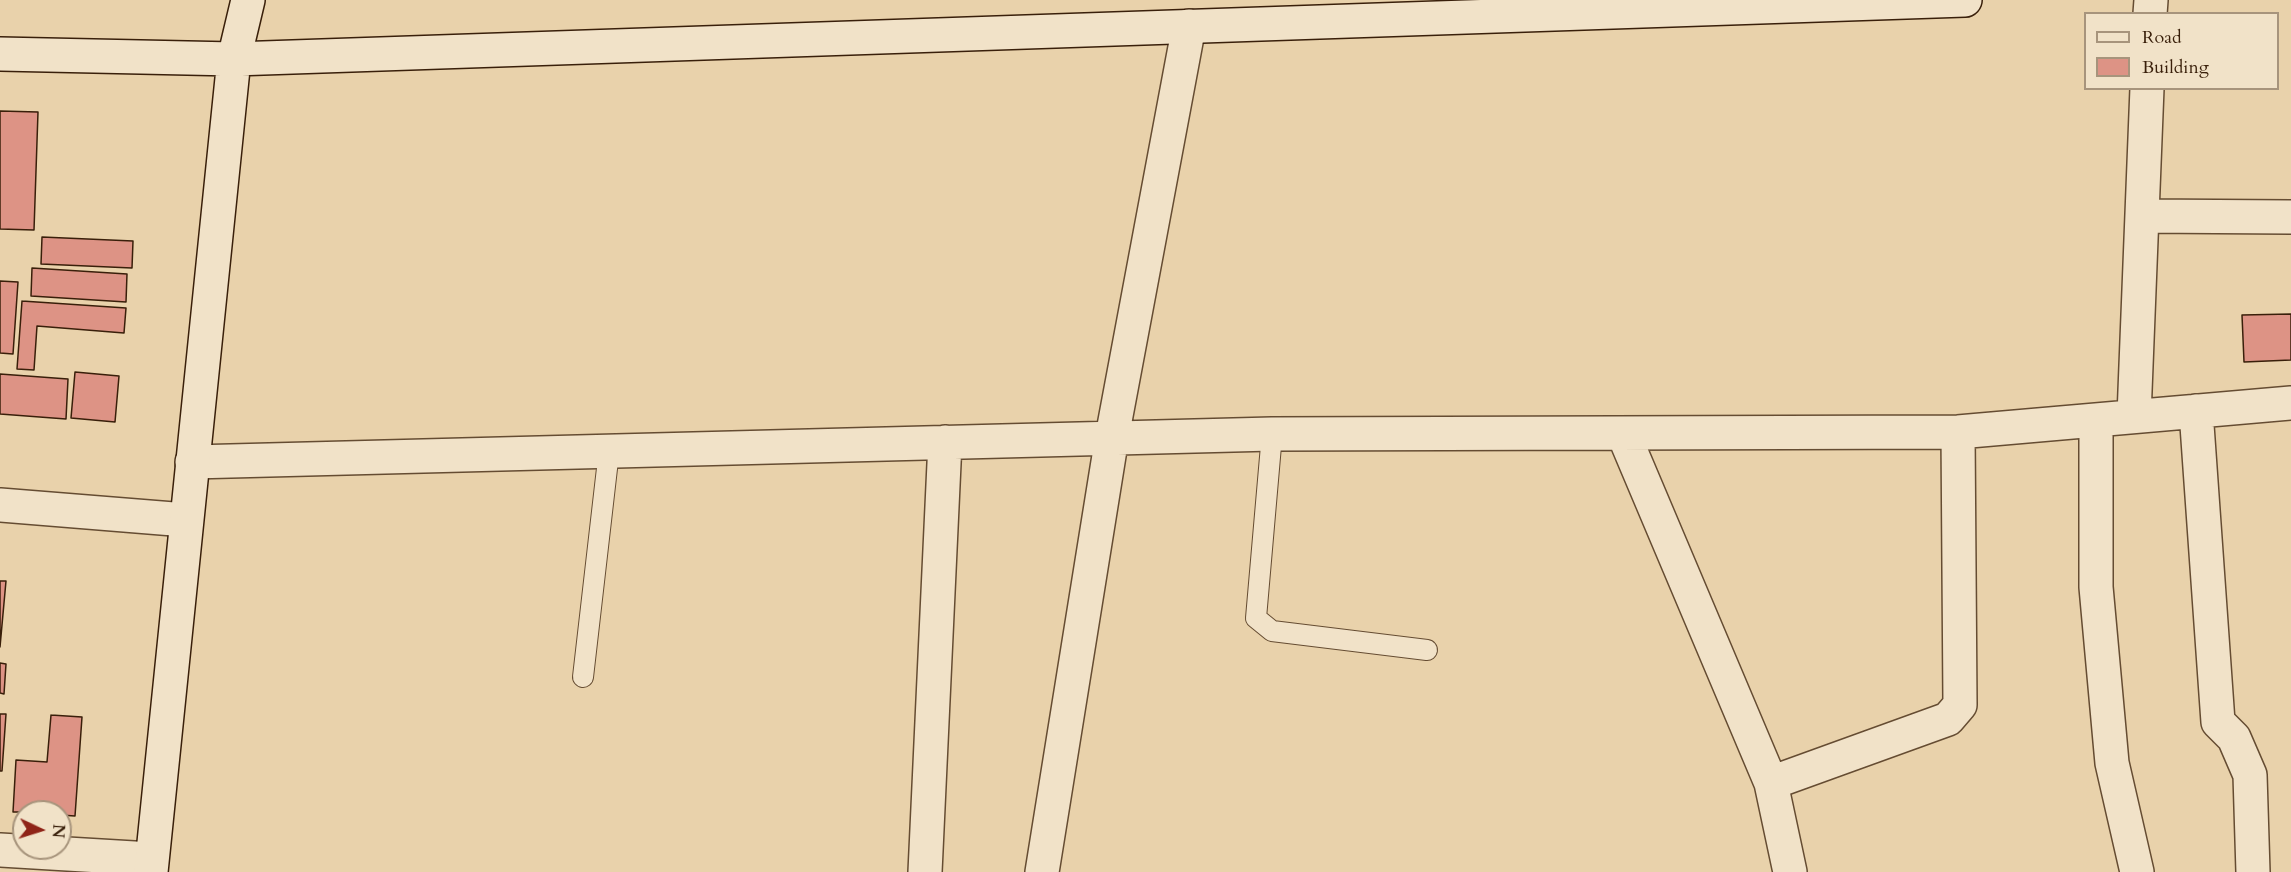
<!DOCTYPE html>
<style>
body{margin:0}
#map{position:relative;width:2291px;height:872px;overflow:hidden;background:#e9d2ab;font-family:Cardo,serif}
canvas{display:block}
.legend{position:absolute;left:2084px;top:12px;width:195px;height:78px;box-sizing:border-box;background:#f1e2c8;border:2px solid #a7947c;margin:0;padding:8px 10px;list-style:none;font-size:18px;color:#391f0a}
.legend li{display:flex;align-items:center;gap:12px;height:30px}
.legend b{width:30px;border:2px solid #a7947c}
.north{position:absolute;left:12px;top:800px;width:60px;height:60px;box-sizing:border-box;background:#f1e2c8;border:2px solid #a7947c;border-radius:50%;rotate:94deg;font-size:16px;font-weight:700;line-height:24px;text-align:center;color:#391f0a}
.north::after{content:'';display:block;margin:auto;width:21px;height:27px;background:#8f2418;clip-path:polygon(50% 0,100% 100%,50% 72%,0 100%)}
</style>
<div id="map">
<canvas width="2291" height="872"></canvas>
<ul class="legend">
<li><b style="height:8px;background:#f1e2c8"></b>Road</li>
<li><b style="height:16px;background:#dd9385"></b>Building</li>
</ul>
<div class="north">N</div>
</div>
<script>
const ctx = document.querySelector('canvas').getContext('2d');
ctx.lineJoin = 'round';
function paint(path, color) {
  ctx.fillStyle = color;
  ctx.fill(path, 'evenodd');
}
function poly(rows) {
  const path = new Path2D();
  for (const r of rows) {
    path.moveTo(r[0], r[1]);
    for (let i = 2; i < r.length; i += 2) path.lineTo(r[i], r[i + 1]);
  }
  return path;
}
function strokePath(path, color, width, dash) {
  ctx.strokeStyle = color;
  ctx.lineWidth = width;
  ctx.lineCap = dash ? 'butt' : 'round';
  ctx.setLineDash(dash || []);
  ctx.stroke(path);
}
const building = poly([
 [0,111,38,112,34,230,0,229,0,111],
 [42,237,133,241,132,268,41,264,42,237],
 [32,268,127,274,126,302,31,296,32,268],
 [0,281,18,282,13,354,0,353,0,281],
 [22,301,126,308,124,333,37,326,34,370,17,369,22,301],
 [2291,314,2291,360,2244,362,2242,315,2291,314],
 [75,372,119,376,115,422,71,418,75,372],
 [0,374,68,379,66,419,0,414,0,374],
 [0,581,6,581,0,647,0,581],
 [0,663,6,664,4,694,0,693,0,663],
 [0,714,6,714,2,771,0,771,0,714],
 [51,715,82,717,75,816,60,815,60,812,13,812,16,760,47,762,51,715]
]);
paint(building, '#dd9385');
strokePath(building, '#391f0a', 1.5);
const lane = poly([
 [1272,434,1256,618,1272,631,1427,650],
 [583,677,609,451]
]);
const street = poly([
 [2150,14,2151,0],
 [2142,216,2291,217],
 [2196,411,2218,722,2234,738,2250,775,2253,872],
 [2134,416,2147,88],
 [2096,420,2096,587,2112,763,2137,872],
 [1623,433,1771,783,1790,872],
 [192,462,1272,434,1958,432,2291,403],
 [0,505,186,520],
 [1771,783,1948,719,1960,705,1958,432],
 [0,850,151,859],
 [925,872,945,442],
 [1042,872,1112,437,1189,26]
]);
const secondary = poly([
 [0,54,234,59,1965,0],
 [151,872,234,59,248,0]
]);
strokePath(lane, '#654c32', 22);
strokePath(street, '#654c32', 36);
strokePath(secondary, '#391f0a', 36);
strokePath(lane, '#f1e2c8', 20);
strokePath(street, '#f1e2c8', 33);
strokePath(secondary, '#f1e2c8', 33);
</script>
